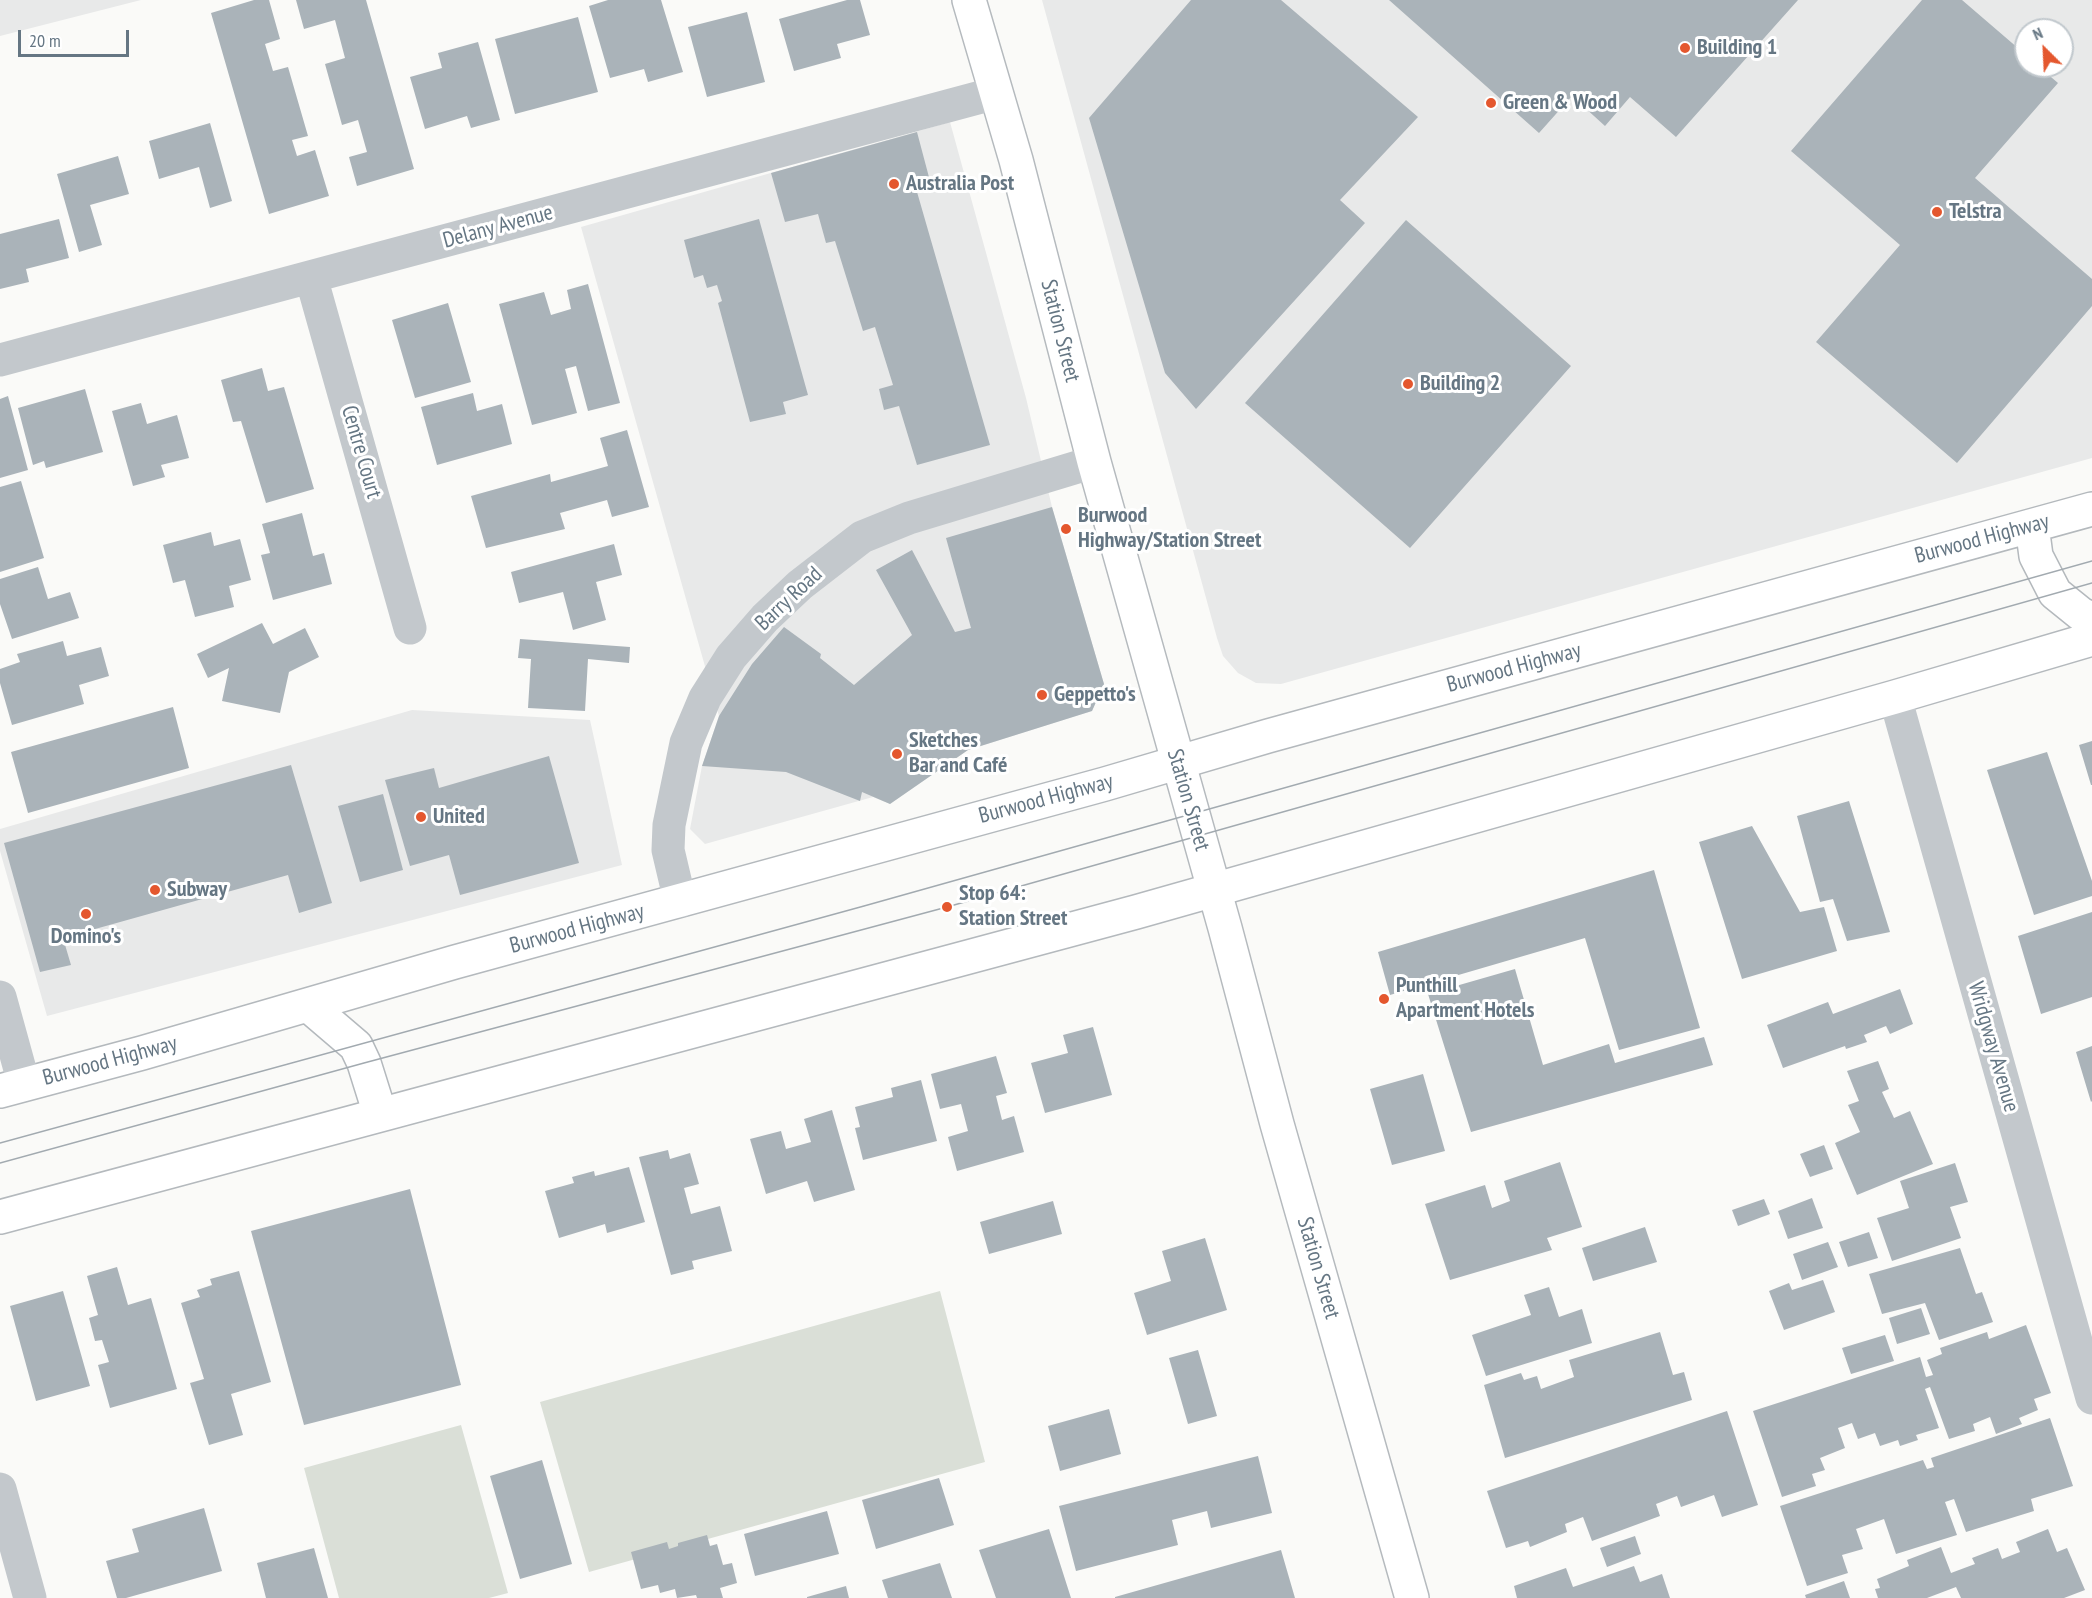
<!DOCTYPE html>
<meta charset="utf-8">
<style>
body{margin:0}
#map{position:relative;width:2092px;height:1598px;overflow:hidden;background:#fafaf8;font-family:"PT Sans Narrow",sans-serif}
canvas{display:block}
.north{position:absolute;left:2014px;top:18px;width:60px;height:60px;box-sizing:border-box;background:#fff;border:2px solid #c1c8cd;border-radius:50%;rotate:336deg;font-size:16px;font-weight:700;line-height:24px;text-align:center;color:#657683}
.north::after{content:'';display:block;margin:auto;width:21px;height:27px;background:#e4572e;clip-path:polygon(50% 0,100% 100%,50% 72%,0 100%)}
.scale{position:absolute;left:18px;top:30px;width:111px;height:27px;box-sizing:border-box;border:3px solid #657683;border-top:0;padding-left:8px;font-size:18px;line-height:21px;white-space:nowrap;color:#657683;-webkit-text-stroke:4px #fff;paint-order:stroke}
</style>
<div id="map">
<canvas width="2092" height="1598"></canvas>
<div class="north">N</div>
<div class="scale">20 m</div>
</div>
<script>
const ctx = document.querySelector('canvas').getContext('2d');
ctx.lineJoin = 'round';
function paint(path, color) {
  ctx.fillStyle = color;
  ctx.fill(path, 'evenodd');
}
function poly(rows) {
  const path = new Path2D();
  for (const r of rows) {
    path.moveTo(r[0], r[1]);
    for (let i = 2; i < r.length; i += 2) path.lineTo(r[i], r[i + 1]);
  }
  return path;
}
function strokePath(path, color, width, dash) {
  ctx.strokeStyle = color;
  ctx.lineWidth = width;
  ctx.lineCap = dash ? 'butt' : 'round';
  ctx.setLineDash(dash || []);
  ctx.stroke(path);
}
function write(font, color, halo, rows, align = 'center') {
  ctx.font = font + ' "PT Sans Narrow",sans-serif';
  ctx.lineWidth = 6;
  ctx.setLineDash([]);
  ctx.textBaseline = 'middle';
  ctx.strokeStyle = halo;
  ctx.fillStyle = color;
  for (const [text, x, y, turn = 0] of rows) {
    ctx.save();
    ctx.translate(x, y);
    ctx.rotate((+turn || 0) * Math.PI / 180);
    ctx.textAlign = isNaN(turn) ? turn : align;
    if (halo) ctx.strokeText(text, 0, 0);
    ctx.fillText(text, 0, 0);
    ctx.restore();
  }
}
paint(poly([
 [0,0,141,0,0,36],
 [1042,0,2092,0,2092,458,1281,684,1256,683,1238,673,1223,656,1217,638],
 [2026,30,2062,30,2062,66,2026,66],
 [950,122,1026,398,1052,507,1104,684,1092,711,968,750,890,804,873,797,705,844,690,829,702,766,719,716,581,227],
 [412,710,590,720,622,865,47,1016,0,851,0,829]
]), '#e8e9e9');
paint(poly([
 [940,1291,985,1462,589,1572,540,1402],
 [461,1425,508,1593,489,1598,339,1598,304,1468]
]), '#dadfd7');
paint(poly([
 [254,0,269,0,280,39,265,44,273,71,288,67,308,136,292,140,297,156,315,150,329,196,269,214,211,13],
 [296,0,366,0,414,169,357,186,349,157,367,152,358,120,342,125,325,64,345,58,335,20,304,29],
 [608,0,661,0,683,72,648,82,644,69,610,78,589,6],
 [847,0,860,0,870,35,837,44,841,58,794,71,779,19],
 [1191,0,1281,0,1418,117,1340,200,1365,223,1196,409,1165,373,1089,118],
 [1389,0,1798,0,1676,137,1630,97,1605,126,1572,96,1539,133],
 [1922,0,1962,0,2026,55,2026,66,2038,66,2058,83,1975,178,2092,279,2092,306,1957,463,1816,342,1900,245,1791,151],
 [747,12,765,82,707,97,688,27],
 [578,17,598,92,515,114,495,39],
 [478,42,500,120,471,128,467,116,425,129,410,77,442,68,438,53],
 [210,123,232,201,210,208,199,167,159,179,149,141],
 [917,132,930,181,915,185,990,445,917,465,899,406,884,410,879,389,893,385,875,327,863,331,835,241,826,243,818,214,785,222,771,173],
 [118,156,129,194,90,205,102,245,79,252,57,174],
 [59,219,69,258,26,269,29,282,0,289,0,234],
 [759,219,808,395,783,402,786,414,750,422,718,303,722,301,717,285,707,288,703,275,694,278,684,240],
 [1406,220,1571,366,1410,548,1245,403],
 [588,284,620,403,588,411,576,366,565,369,577,413,532,425,499,304,544,292,551,315,571,309,567,290],
 [448,303,471,382,415,398,392,320],
 [262,368,268,391,284,387,314,489,266,503,241,421,233,422,221,380],
 [85,389,103,452,46,468,44,461,33,465,18,408],
 [473,393,477,411,502,404,512,444,437,465,421,407],
 [8,396,28,470,0,478,0,399],
 [141,403,147,424,177,415,189,458,161,465,165,477,133,486,112,411],
 [627,430,649,507,612,517,607,500,560,513,565,529,486,548,471,496,550,474,551,482,608,466,600,438],
 [21,481,44,558,0,572,0,487],
 [1052,507,1104,684,1092,711,968,750,890,804,862,792,860,801,786,772,702,766,719,716,752,664,784,627,821,654,820,658,854,685,912,635,876,570,912,550,955,632,971,628,946,538],
 [302,513,313,556,324,553,332,584,273,600,261,555,270,553,262,524],
 [211,532,214,546,240,539,251,580,229,586,234,607,195,617,185,580,173,583,163,545],
 [614,544,622,575,596,582,606,620,573,630,563,592,519,603,511,572],
 [38,567,48,599,70,592,79,618,12,639,0,604,0,579],
 [262,623,273,644,305,628,319,657,289,672,280,713,222,701,229,668,208,678,197,654],
 [520,639,630,647,629,663,588,659,585,711,528,708,531,659,518,658],
 [63,641,67,656,101,647,109,676,79,685,84,704,12,725,0,683,0,669,20,662,17,654],
 [173,707,189,768,28,813,11,752],
 [2092,741,2092,785,2091,785,2079,745],
 [2047,752,2092,881,2092,896,2034,915,1987,770],
 [549,756,579,863,460,895,449,855,410,866,385,780,434,768,439,788],
 [291,765,332,903,299,913,288,875,63,938,71,965,40,972,4,843],
 [383,794,403,870,360,882,338,806],
 [1849,801,1890,932,1847,941,1833,899,1820,902,1797,816],
 [1752,826,1800,912,1824,907,1837,951,1742,979,1699,842],
 [1654,870,1700,1028,1619,1050,1585,938,1390,995,1378,952],
 [2092,912,2092,997,2041,1014,2018,936],
 [1515,969,1543,1065,1609,1044,1615,1063,1704,1037,1713,1065,1471,1132,1428,994],
 [1900,989,1913,1024,1890,1034,1886,1026,1864,1035,1867,1042,1846,1049,1845,1046,1783,1068,1767,1025,1828,1002,1833,1014],
 [1093,1027,1112,1095,1045,1113,1031,1063,1068,1053,1063,1035],
 [2092,1046,2092,1101,2091,1102,2076,1052],
 [996,1056,1007,1093,996,1096,1002,1120,1014,1116,1024,1152,957,1171,948,1137,968,1131,961,1104,940,1109,931,1074],
 [1878,1061,1889,1089,1882,1092,1894,1118,1910,1111,1933,1164,1857,1195,1835,1143,1860,1132,1848,1105,1859,1101,1847,1071],
 [1423,1074,1445,1151,1392,1165,1370,1089],
 [921,1080,937,1141,863,1160,855,1128,860,1127,855,1107,893,1097,891,1088],
 [832,1110,855,1190,814,1202,807,1181,766,1194,750,1139,781,1131,786,1149,811,1142,804,1119],
 [1824,1145,1833,1169,1810,1177,1800,1154],
 [668,1150,670,1159,690,1153,699,1184,684,1188,691,1214,720,1206,732,1251,692,1261,694,1269,671,1275,639,1157],
 [1560,1162,1582,1227,1547,1238,1552,1250,1450,1280,1425,1204,1485,1185,1492,1208,1510,1201,1504,1181],
 [1955,1163,1968,1202,1950,1207,1961,1238,1892,1261,1877,1218,1909,1208,1900,1181],
 [629,1167,645,1222,607,1233,605,1224,559,1238,545,1191,574,1183,572,1177,594,1171,595,1176],
 [410,1189,461,1385,304,1425,251,1231],
 [1812,1198,1823,1228,1788,1239,1778,1211],
 [1764,1199,1770,1214,1738,1226,1732,1210],
 [1053,1201,1062,1234,989,1254,980,1222],
 [1645,1227,1657,1262,1593,1281,1582,1248],
 [1869,1232,1878,1258,1848,1267,1839,1242],
 [1205,1238,1227,1310,1147,1335,1134,1293,1171,1281,1162,1251],
 [1828,1242,1838,1267,1802,1280,1793,1254],
 [1960,1248,1976,1294,1982,1292,1993,1322,1939,1340,1925,1303,1882,1314,1869,1274],
 [117,1267,128,1305,151,1298,177,1389,110,1408,98,1365,109,1362,102,1340,95,1341,89,1318,98,1315,87,1276],
 [239,1271,271,1382,231,1394,243,1435,209,1445,190,1383,204,1379,181,1303,200,1297,197,1290,212,1285,210,1279],
 [1823,1280,1835,1312,1784,1330,1769,1291,1789,1283,1792,1290],
 [1549,1287,1559,1317,1582,1309,1592,1343,1486,1376,1472,1335,1531,1315,1524,1295],
 [63,1291,90,1386,36,1401,10,1306],
 [1921,1308,1930,1334,1897,1344,1889,1318],
 [2026,1325,2051,1393,2034,1399,2038,1410,2019,1418,2022,1424,1996,1434,1990,1417,1973,1424,1975,1431,1949,1439,1930,1387,1925,1389,1939,1428,1916,1435,1918,1440,1900,1446,1898,1440,1880,1446,1875,1433,1858,1439,1852,1423,1838,1428,1845,1448,1820,1458,1825,1470,1812,1474,1816,1486,1782,1497,1753,1411,1920,1357,1926,1377,1933,1375,1927,1360,1942,1354,1940,1348,1987,1332,1989,1339],
 [1660,1332,1673,1375,1684,1372,1692,1400,1505,1458,1484,1385,1521,1373,1524,1380,1537,1376,1541,1389,1574,1377,1569,1360],
 [1885,1335,1894,1361,1851,1374,1842,1348],
 [1198,1350,1217,1416,1188,1424,1169,1358],
 [1109,1409,1121,1454,1060,1471,1048,1426],
 [1727,1411,1758,1505,1722,1517,1714,1495,1681,1507,1677,1496,1656,1504,1660,1516,1592,1541,1583,1517,1565,1524,1567,1532,1530,1547,1528,1541,1506,1548,1487,1491],
 [2050,1418,2073,1486,2031,1499,2034,1511,1966,1532,1954,1499,1945,1502,1957,1535,1896,1554,1884,1519,1856,1529,1863,1549,1842,1555,1848,1573,1807,1586,1780,1506,1923,1460,1927,1469,1934,1467,1931,1458],
 [1258,1456,1272,1513,1211,1528,1207,1511,1172,1520,1178,1545,1076,1571,1059,1506],
 [542,1460,572,1564,520,1579,490,1476],
 [939,1478,954,1525,876,1549,862,1500],
 [204,1508,222,1571,126,1598,117,1598,106,1561,139,1552,132,1529],
 [827,1511,839,1554,755,1576,744,1534],
 [1049,1529,1071,1598,996,1598,979,1550],
 [2048,1529,2057,1552,2067,1548,2085,1590,2064,1598,1961,1598,1956,1587,1927,1598,1878,1598,1875,1589,1880,1588,1877,1579,1909,1566,1907,1560,1941,1547,1951,1573,1975,1564,1972,1558,1998,1548,2002,1559,2020,1552,2016,1542],
 [707,1535,710,1546,717,1544,723,1565,732,1563,737,1583,720,1588,723,1598,697,1598,696,1595,677,1598,675,1589,660,1593,658,1585,641,1589,631,1552,667,1542,669,1549,678,1546,678,1543],
 [1635,1536,1641,1554,1607,1567,1600,1548],
 [314,1548,328,1598,266,1598,257,1563],
 [1281,1550,1295,1598,1115,1598,1115,1597],
 [940,1563,952,1598,888,1598,882,1580],
 [1634,1566,1640,1582,1662,1574,1670,1598,1517,1598,1514,1586,1566,1568,1573,1587],
 [1844,1581,1850,1598,1806,1598,1805,1595],
 [846,1586,849,1598,807,1598,807,1597]
]), '#aab3b9');
const major = poly([
 [969,0,1016,160,1094,462,1225,928,1277,1124,1412,1598]
]);
const highway = poly([
 [2032,526,2036,556,2055,593,2081,614,2092,619],
 [308,1005,356,1046,364,1063,380,1114],
 [0,1091,142,1053,455,962,1105,784,1268,736,2092,509],
 [0,1217,1136,912,1895,697,2092,639]
]);
strokePath(major, '#b5babe', 36);
strokePath(highway, '#b4b9bd', 36);
strokePath(poly([
 [311,277,410,628],
 [0,360,996,93],
 [1895,697,2092,1398],
 [680,901,668,850,669,825,686,743,705,698,731,657,765,618,800,585,862,537,909,518,1094,462],
 [0,997,24,1084],
 [0,1489,30,1598]
]), '#c3c8cc', 33);
strokePath(major, '#fff', 33);
strokePath(highway, '#fff', 33);
strokePath(poly([
 [0,1143,864,906,2092,561],
 [0,1163,364,1063,947,907,2092,583]
]), '#a2aab0', 1.5);
for (const [x, y, r, color] of [
 [1685,48,6,"#e4572e"],
 [1491,103,6,"#e4572e"],
 [894,184,6,"#e4572e"],
 [1937,212,6,"#e4572e"],
 [1408,384,6,"#e4572e"],
 [1066,529,6,"#e4572e"],
 [1042,695,6,"#e4572e"],
 [897,754,6,"#e4572e"],
 [421,817,6,"#e4572e"],
 [155,890,6,"#e4572e"],
 [947,907,6,"#e4572e"],
 [86,914,6,"#e4572e"],
 [1384,999,6,"#e4572e"]
]) {
  const dot = new Path2D();
  dot.arc(x, y, r, 0, 2 * Math.PI);
  ctx.fillStyle = color;
  ctx.fill(dot);
  strokePath(dot, '#fff', 2);
}
write('bold 22px', '#657683', '#fff', [
 ["Building 1",1697,48],
 ["Green & Wood",1503,103],
 ["Australia Post",906,184],
 ["Telstra",1949,212],
 ["Building 2",1420,384],
 ["Burwood",1078,516],
 ["Highway/Station Street",1078,541],
 ["Geppetto's",1054,695],
 ["Sketches",909,741],
 ["Bar and Café",909,766],
 ["United",433,817],
 ["Subway",167,890],
 ["Stop 64:",959,894],
 ["Station Street",959,919],
 ["Domino's",86,937,"center"],
 ["Punthill",1396,986],
 ["Apartment Hotels",1396,1011]
], 'left');
write('22px', '#657683', '#fff', [
 ["Delany Avenue",498,227,-15],
 ["Station Street",1060,331,76],
 ["Centre Court",361,452,74],
 ["Burwood Highway",1982,539,-15],
 ["Barry Road",789,599,-43],
 ["Burwood Highway",1514,668,-15],
 ["Burwood Highway",1046,799,-15],
 ["Station Street",1188,800,74],
 ["Burwood Highway",577,929,-15],
 ["Wridgway Avenue",1993,1047,74],
 ["Burwood Highway",110,1061,-15],
 ["Station Street",1318,1268,74]
]);
</script>
